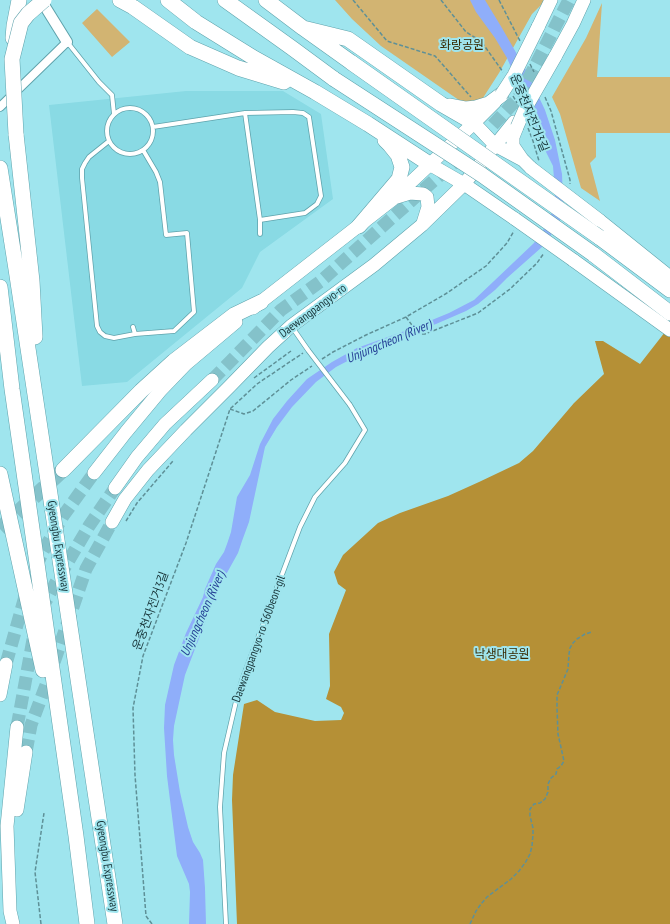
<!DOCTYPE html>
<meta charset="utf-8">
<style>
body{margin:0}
canvas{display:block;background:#9fe5ee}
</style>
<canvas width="670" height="924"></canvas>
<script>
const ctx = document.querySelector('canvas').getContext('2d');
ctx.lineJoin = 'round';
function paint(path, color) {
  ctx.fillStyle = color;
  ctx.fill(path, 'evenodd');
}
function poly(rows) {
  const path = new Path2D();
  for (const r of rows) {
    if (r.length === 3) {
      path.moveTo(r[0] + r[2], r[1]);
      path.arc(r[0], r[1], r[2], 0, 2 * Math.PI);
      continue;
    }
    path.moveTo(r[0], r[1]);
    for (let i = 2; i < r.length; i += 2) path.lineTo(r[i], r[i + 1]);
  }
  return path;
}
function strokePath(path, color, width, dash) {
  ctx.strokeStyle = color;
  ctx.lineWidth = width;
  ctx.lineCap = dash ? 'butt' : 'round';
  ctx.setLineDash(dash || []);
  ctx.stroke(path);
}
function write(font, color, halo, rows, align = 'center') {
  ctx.font = font + ' "PT Sans Narrow","Noto Sans KR",sans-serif';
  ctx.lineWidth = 4;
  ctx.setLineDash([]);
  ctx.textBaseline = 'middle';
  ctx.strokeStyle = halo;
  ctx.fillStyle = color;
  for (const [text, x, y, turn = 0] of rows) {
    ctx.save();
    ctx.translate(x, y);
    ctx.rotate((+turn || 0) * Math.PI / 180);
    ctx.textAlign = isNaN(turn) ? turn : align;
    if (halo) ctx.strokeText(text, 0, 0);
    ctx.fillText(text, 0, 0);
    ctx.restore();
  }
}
paint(poly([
 [186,91,283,91,321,114,333,199,260,252,242,288,127,382,82,386,49,105]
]), '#89dae4');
paint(poly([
 [335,0,544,0,543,3,532,14,499,73,481,101,466,105,381,46,352,19],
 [602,3,597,77,670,77,670,133,596,133,596,157,590,163,600,201,581,188,560,114,552,97,586,38],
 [97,9,130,42,112,57,82,23]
]), '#d2b472');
paint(poly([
 [665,332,670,335,670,924,237,924,232,800,233,775,244,704,257,700,275,712,315,721,341,720,344,713,341,707,326,699,330,686,329,634,346,590,338,584,334,572,343,555,378,523,400,513,448,496,479,482,519,463,533,451,574,403,604,374,595,341,603,341,640,364]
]), '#b59036');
paint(poly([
 [470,0,485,0,502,28,526,70,545,110,555,140,562,174,563,200,560,220,551,235,542,247,507,278,495,290,478,304,466,311,436,324,411,333,361,354,336,367,316,382,292,407,277,427,265,447,249,522,242,541,238,553,218,589,185,675,174,726,173,740,174,755,180,792,188,827,193,842,200,853,203,860,205,888,206,924,189,924,190,892,189,884,177,856,167,776,164,728,165,705,174,665,186,633,203,597,205,589,216,564,224,552,227,544,231,532,237,497,250,475,260,444,273,419,287,401,307,379,332,362,357,348,410,329,449,313,474,300,534,243,548,223,554,206,555,192,553,166,542,144,535,123,507,58,495,38,476,12]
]), '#8faefa');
strokePath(poly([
 [212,380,281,310,321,281,476,143,519,97,569,0],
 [36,568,42,553,63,516,94,473],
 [41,610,55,584,89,526,115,488],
 [6,664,24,600,27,590],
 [17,727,34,634],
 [26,752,31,725,49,677,86,569,112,522]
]), '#84c2ca', 13, [13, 6]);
strokePath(poly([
 [0,529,63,470]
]), '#84c2ca', 15, [15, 8]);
const service = poly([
 [68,43,99,82,112,95,114,114],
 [130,131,23],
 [153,127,245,113,260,220,305,213,317,204,321,196,309,117,303,113,293,112,245,113],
 [109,141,89,157,85,163,82,169,82,178,97,326,100,332,105,336,114,338,135,334,174,331,194,312,187,233,166,235,160,182,156,172,143,150],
 [260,220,260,234],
 [133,327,135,334],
 [292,327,308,350],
 [226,924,220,807,224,753,237,697,242,680,300,527,315,497,345,463,365,430,350,405]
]);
const minor = poly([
 [0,107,67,42]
]);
const tertiary = poly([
 [41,0,67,42]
]);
const primary = poly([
 [538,27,551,0],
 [555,57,573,24,584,0],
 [474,123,495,145,523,160,531,168],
 [517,127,513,137,513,146,522,159],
 [431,165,464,184,515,219],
 [397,197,410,193,423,194,427,197,428,207,423,223],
 [599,220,670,277],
 [573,260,670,330],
 [253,308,393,199,474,123,495,102],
 [94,473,126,432,160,391,186,364,236,322],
 [115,488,137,457,165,424,212,380],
 [112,522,125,499,148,470,186,430,229,387,268,347,291,326,374,265,422,225,464,184,514,122],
 [0,695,6,664],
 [17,810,26,752],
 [13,924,10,911,7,826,17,727]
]);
const motorway = poly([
 [120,0,133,7,190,47,238,68,284,82],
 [168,0,196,22,254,58,315,92,368,124,431,165],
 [225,0,292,48,334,79],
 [266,0,303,28,352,63],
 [303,28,348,39,441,104,474,123],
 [13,38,14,26,19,0],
 [450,106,466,109,476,108,489,104,501,95],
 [16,134,32,281,35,337],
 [0,168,16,269,115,924],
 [359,226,399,179,402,167,398,155,390,145,385,140],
 [599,237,670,290],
 [593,254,670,313],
 [0,287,12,389,76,836,87,924],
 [63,470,141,391,174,361,234,315,261,302],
 [0,474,43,670]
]);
strokePath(service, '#5fa3ac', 5.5);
strokePath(minor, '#5fa3ac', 10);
strokePath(tertiary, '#5fa3ac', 12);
strokePath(primary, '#5fa3ac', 14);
strokePath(motorway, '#5fa3ac', 16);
strokePath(poly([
 [353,0,387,41,435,56,471,97],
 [441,0,466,32,481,41,503,72],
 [499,0,520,41],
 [530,64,534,72],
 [513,96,517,103],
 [545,97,551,111,570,180,570,184],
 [528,128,533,141,539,161],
 [406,317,417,332,421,334,425,334,478,313,510,289,537,263,544,253],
 [322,359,333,352,366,335,406,317,447,293,486,266,507,243,514,231],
 [254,378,291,351],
 [230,409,244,414,253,411,291,380,312,366],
 [126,521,137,503,173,461],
 [41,924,35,872,44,813],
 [152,924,146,916,135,775,133,708,143,656,186,543,230,409,257,384,303,353],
 [470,924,476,911,481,904,487,897,511,879,519,871,525,863,530,854,532,846,533,834,533,828,530,816,530,809,534,804,540,803,545,799,548,792,548,784,551,778,556,774,557,769,561,766,564,761,558,734,557,708,557,695,568,669,569,654,570,648,573,643,577,639,585,634,592,632]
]), '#5e9097', 1.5, [4, 2]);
strokePath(service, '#fff', 4);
strokePath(minor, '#fff', 8);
strokePath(tertiary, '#fff', 10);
strokePath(primary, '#fff', 13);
strokePath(motorway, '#fff', 15);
const serviceBridge = poly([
 [308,350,350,405]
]);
const primaryBridge = poly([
 [501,95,514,75,538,27],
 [517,127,524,111,555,57],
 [531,168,599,220],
 [515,219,573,260]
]);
const motorwayBridge = poly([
 [352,63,599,237],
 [334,79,482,175,593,254],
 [16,134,12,59,21,23,28,14,44,0]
]);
strokePath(serviceBridge, '#5fa3ac', 5.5, []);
strokePath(primaryBridge, '#5fa3ac', 14, []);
strokePath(motorwayBridge, '#5fa3ac', 16, []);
strokePath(serviceBridge, '#fff', 4);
strokePath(primaryBridge, '#fff', 13);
strokePath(motorwayBridge, '#fff', 15);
write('12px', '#372801', '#9fe5ee', [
 ["화랑공원",462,46],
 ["낙생대공원",502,655]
]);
write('12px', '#19363a', '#9fe5ee', [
 ["운중천자전거3길",529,113,68],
 ["Daewangpangyo-ro",313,311,-37],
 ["Gyeongbu Expressway",58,546,81],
 ["운중천자전거3길",151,611,-70],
 ["Daewangpangyo-ro 560beon-gil",259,639,-70],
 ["Gyeongbu Expressway",107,866,81]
]);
write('italic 13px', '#254096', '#9fe5ee', [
 ["Unjungcheon (River)",389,342,-23],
 ["Unjungcheon (River)",203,614,-66]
]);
</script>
